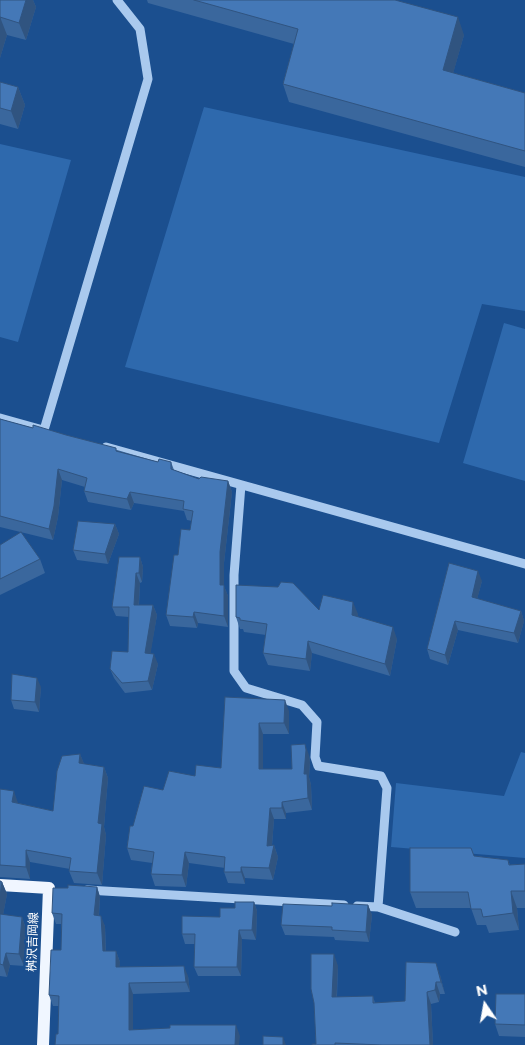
<!DOCTYPE html>
<meta charset="utf-8">
<style>
body{margin:0}
#map{position:relative;width:525px;height:1045px;overflow:hidden;background:#1b4f8f;font-family:Montserrat,sans-serif}
canvas{display:block}
.north{position:absolute;left:460px;top:980px;width:50px;height:50px;-webkit-text-stroke:4px #1b4f8f;paint-order:stroke;rotate:348deg;font-size:14px;font-weight:700;line-height:20px;text-align:center;color:#fff}
.north::after{content:'';display:block;margin:auto;width:18px;height:22px;background:#fff;clip-path:polygon(50% 0,100% 100%,50% 72%,0 100%)}
</style>
<div id="map">
<canvas width="525" height="1045"></canvas>
<div class="north">N</div>
</div>
<script>
const ctx = document.querySelector('canvas').getContext('2d');
ctx.lineJoin = 'round';
function paint(path, color) {
  ctx.fillStyle = color;
  ctx.fill(path, 'evenodd');
}
function poly(rows) {
  const path = new Path2D();
  for (const r of rows) {
    path.moveTo(r[0], r[1]);
    for (let i = 2; i < r.length; i += 2) path.lineTo(r[i], r[i + 1]);
  }
  return path;
}
function strokePath(path, color, width, dash) {
  ctx.strokeStyle = color;
  ctx.lineWidth = width;
  ctx.lineCap = dash ? 'butt' : 'round';
  ctx.setLineDash(dash || []);
  ctx.stroke(path);
}
function write(font, color, halo, rows, align = 'center') {
  ctx.font = font + ' Montserrat,"Noto Sans JP",sans-serif';
  ctx.lineWidth = 5;
  ctx.setLineDash([]);
  ctx.textBaseline = 'middle';
  ctx.strokeStyle = halo;
  ctx.fillStyle = color;
  for (const [text, x, y, turn = 0] of rows) {
    ctx.save();
    ctx.translate(x, y);
    ctx.rotate((+turn || 0) * Math.PI / 180);
    ctx.textAlign = isNaN(turn) ? turn : align;
    if (halo) ctx.strokeText(text, 0, 0);
    ctx.fillText(text, 0, 0);
    ctx.restore();
  }
}
paint(poly([
 [204,107,525,177,525,311,482,304,439,443,125,367],
 [0,144,71,160,18,342,0,337],
 [504,323,525,329,525,481,463,463],
 [521,752,525,753,525,858,391,847,396,783,504,796]
]), '#2e69ad');
strokePath(poly([
 [0,418,43,430],
 [44,430,148,79,140,29,117,0],
 [106,447,525,564],
 [241,485,234,575,234,671,246,688,302,705,317,722,315,757,318,766,381,776,387,788,378,907],
 [87,890,344,905],
 [357,906,378,907,455,932]
]), '#a9c9ee', 9);
strokePath(poly([
 [0,885,49,888,43,1045]
]), '#f0f6ff', 12);
paint(poly([
 [0,0,33,0,36,7,26,40,7,35,0,58],
 [147,0,395,0,464,35,453,73,525,93,525,167,289,102,283,84,294,44,148,3],
 [0,82,18,87,25,105,18,129,0,124],
 [0,419,33,428,66,435,158,462,171,462,174,470,199,479,228,481,232,492,224,563,224,586,228,596,228,627,198,623,197,628,170,626,166,615,178,555,190,530,192,521,187,520,184,511,134,503,131,510,88,502,84,491,85,487,62,480,58,517,53,540,0,527],
 [115,524,119,534,108,564,77,560,73,550],
 [0,545,40,559,45,573,0,595],
 [140,557,143,567,142,582,140,583,139,605,153,605,157,615,150,654,158,664,152,690,125,693,114,678,110,669,128,652,129,617,116,616,112,607],
 [482,581,477,599,521,611,524,621,518,643,458,630,448,665,430,659,427,649],
 [319,610,358,614,357,617,397,639,390,676,312,653,310,671,268,665,263,653,266,635,244,632,243,629,240,629,236,617],
 [41,687,39,712,14,709,11,700],
 [225,697,289,711,289,734,263,734,263,769,292,769,309,755,310,762,309,777,311,785,312,810,286,813,286,819,274,819,272,846,274,845,278,857,273,880,245,878,245,884,228,883,224,872,225,868,189,863,186,887,155,886,151,874,152,863,131,860,127,848,133,826,163,790,195,776,221,768],
 [80,754,84,764,104,767,108,778,104,827,106,835,102,885,74,883,69,871,70,869,30,862,30,879,0,877,0,789,18,803,53,811],
 [471,848,474,856,508,860,510,865,525,864,525,908,517,908,519,930,489,933,486,925,477,925,471,908,416,908,410,892],
 [0,881,2,882,7,894,3,915,22,917,26,929,24,966,10,965,7,977,0,976],
 [97,887,100,897,99,916,105,926,106,951,116,951,120,962,119,967,188,976,190,992,133,994,133,1030,240,1036,58,1034,59,1006,53,1006,49,995,61,950,61,924,56,924,52,913],
 [254,902,257,911,256,940,242,939,241,976,198,976,194,967,195,944,185,944,182,934,220,917,235,908],
 [368,905,372,915,369,942,335,940,334,937,285,935,281,925],
 [338,966,337,997,373,996,375,1003,405,1001,440,975,445,994,440,994,439,1002,431,1004,433,1045,312,1045,316,1044],
 [525,994,525,1037,499,1036,495,1024]
]), '#3a679d');
paint(poly([
 [26,0,33,0,36,7,26,40,19,23],
 [0,17,7,35,0,58],
 [458,17,464,35,449,88,443,70],
 [18,87,25,105,18,129,11,111],
 [58,469,62,480,58,517,53,540,49,529],
 [228,481,232,492,224,563,224,586,228,596,228,627,224,616,220,585,220,552],
 [130,492,134,503,131,510,127,499],
 [115,524,119,534,108,564,105,554],
 [140,557,143,567,142,582,139,573],
 [478,571,482,581,475,607,472,597],
 [136,573,140,583,138,615,134,605],
 [353,602,358,614,356,627,352,615],
 [153,605,157,615,149,663,145,653],
 [521,611,524,621,518,643,514,633],
 [194,612,198,623,197,628,193,617],
 [455,621,458,630,448,665,445,655],
 [393,627,397,639,390,676,385,664],
 [308,641,312,653,310,671,306,659],
 [154,654,158,664,152,690,148,681],
 [37,678,41,687,39,712,35,702],
 [285,700,289,711,289,734,284,723],
 [259,723,263,734,263,781,259,769],
 [305,744,309,755,310,762,309,777,311,785,312,810,308,798,304,774],
 [80,754,85,766,79,763],
 [104,767,108,778,104,827,106,835,102,885,97,873,98,823],
 [14,791,18,803,12,802],
 [282,802,286,813,286,819,282,808],
 [270,808,274,819,271,858,267,846],
 [274,845,278,857,273,880,269,868],
 [26,850,30,862,30,879,26,867],
 [185,852,189,863,186,887,182,875],
 [241,867,245,878,245,884,241,872],
 [2,882,7,894,1,926,0,922,0,896],
 [97,887,100,897,98,926,94,915],
 [511,891,517,908,519,930,513,913],
 [254,902,257,911,256,940,252,930],
 [368,905,372,915,369,942,366,932],
 [101,916,105,926,106,961,103,951],
 [22,917,26,929,24,966,19,954],
 [239,930,242,939,241,976,237,967],
 [116,951,120,962,119,977,116,967],
 [6,953,10,965,7,977,3,965],
 [334,954,338,966,336,1009,332,997],
 [436,963,440,975,445,994,441,982],
 [184,966,188,976,190,992,186,982],
 [436,982,440,994,439,1002,435,990],
 [129,983,133,994,133,1040,129,1030],
 [427,992,431,1004,433,1045,430,1045],
 [236,1025,240,1036,239,1045,235,1045],
 [283,1037,286,1045,283,1045]
]), '#305480');
const building = poly([
 [0,0,26,0,19,23,0,17,0,19,0,0],
 [194,0,395,0,458,17,443,70,525,93,525,151,283,84,298,29,194,0],
 [0,82,18,87,11,111,0,108,0,82],
 [0,419,33,428,33,425,66,435,116,448,116,451,158,462,159,459,171,462,171,469,199,479,201,477,228,481,220,552,220,585,224,585,224,616,194,612,193,617,166,615,174,555,178,555,181,529,190,530,193,511,183,509,184,501,130,492,127,499,84,491,87,478,58,469,54,506,49,529,0,516,0,419],
 [78,521,115,524,105,554,73,550,78,521],
 [21,532,40,559,0,579,0,545,21,532],
 [119,557,140,557,139,573,136,573,134,605,153,605,145,653,154,654,148,681,122,683,110,669,112,651,128,652,129,607,112,607,119,557],
 [449,563,478,571,472,597,521,611,514,633,455,621,445,655,427,649,449,563],
 [281,582,293,583,319,610,323,595,353,602,352,615,393,627,385,664,308,641,306,659,263,653,267,624,240,620,240,618,236,617,236,585,278,587,281,582],
 [12,674,37,678,35,702,11,700,12,674],
 [225,697,285,700,284,723,259,723,259,769,292,769,291,745,305,744,306,750,304,774,307,774,308,798,282,802,282,808,270,808,267,846,274,845,269,868,241,867,241,872,224,872,225,857,185,852,182,875,151,874,154,852,127,848,130,826,133,826,144,786,163,790,169,771,195,776,196,765,221,768,225,697],
 [80,754,79,763,104,767,98,823,102,824,97,873,69,871,71,858,26,850,26,867,0,865,0,789,14,791,12,802,53,811,57,771,62,756,80,754],
 [410,848,471,848,474,856,508,860,509,865,525,864,525,891,511,891,513,913,483,917,481,909,471,909,468,892,410,892,410,848],
 [0,881,2,882,0,896,0,881],
 [68,885,97,887,94,915,101,916,103,951,116,951,116,967,184,966,186,982,129,983,129,1030,170,1028,170,1025,236,1025,235,1045,55,1045,56,1034,58,1034,59,996,49,995,51,950,61,950,62,914,52,913,53,888,68,888,68,885],
 [235,902,254,902,252,930,239,930,237,967,194,967,195,934,182,934,182,916,220,917,220,908,235,908,235,902],
 [332,903,368,905,366,932,332,930,332,927,281,925,283,904,332,906,332,903],
 [0,914,22,917,19,954,6,953,3,965,0,964,0,914],
 [311,954,334,954,332,997,373,996,373,1003,405,1001,406,962,436,963,441,982,436,982,435,990,427,992,430,1045,382,1045,335,1043,335,1045,312,1045,312,1044,316,1044,314,1003,311,989,311,954],
 [496,994,525,994,525,1025,495,1024,496,994],
 [263,1036,283,1037,283,1045,263,1045,263,1036]
]);
paint(building, '#4478b7');
strokePath(building, '#305480', 1);
write('12px', '#fff', '#1b4f8f', [
 ["桝沢吉岡線",33,942,-88]
]);
</script>
